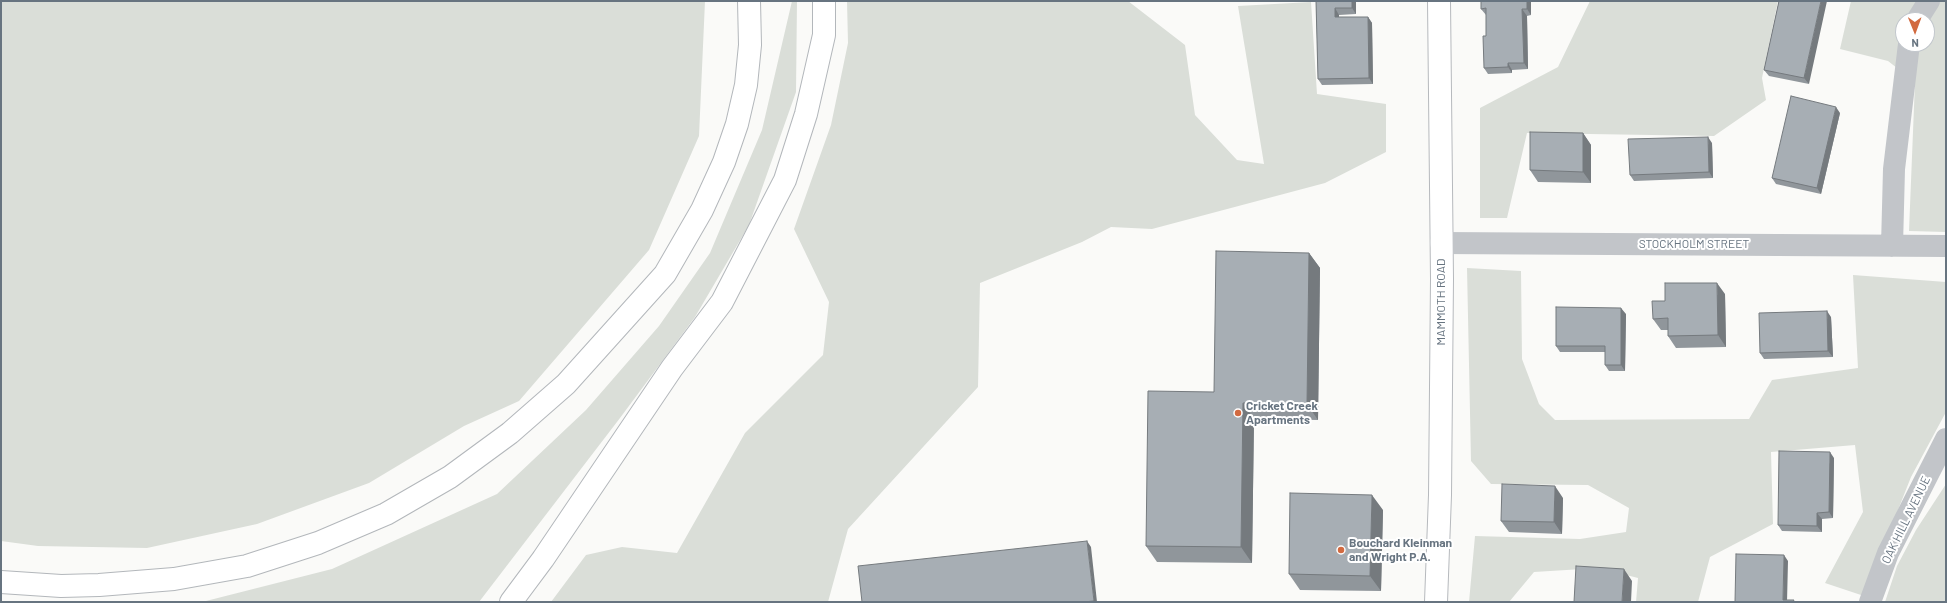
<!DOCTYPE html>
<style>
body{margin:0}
#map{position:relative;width:1947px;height:603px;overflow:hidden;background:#fafaf8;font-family:Barlow,sans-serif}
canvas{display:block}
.frame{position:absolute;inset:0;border:2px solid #677480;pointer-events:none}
.north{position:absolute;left:1895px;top:12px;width:40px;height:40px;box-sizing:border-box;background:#fff;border:1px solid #c2c7cc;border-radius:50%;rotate:179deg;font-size:11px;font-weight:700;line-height:16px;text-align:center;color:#677480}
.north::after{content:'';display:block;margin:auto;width:14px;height:18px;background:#d26a40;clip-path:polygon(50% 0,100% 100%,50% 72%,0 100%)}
</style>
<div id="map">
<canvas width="1947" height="603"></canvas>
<div class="frame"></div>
<div class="north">N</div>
</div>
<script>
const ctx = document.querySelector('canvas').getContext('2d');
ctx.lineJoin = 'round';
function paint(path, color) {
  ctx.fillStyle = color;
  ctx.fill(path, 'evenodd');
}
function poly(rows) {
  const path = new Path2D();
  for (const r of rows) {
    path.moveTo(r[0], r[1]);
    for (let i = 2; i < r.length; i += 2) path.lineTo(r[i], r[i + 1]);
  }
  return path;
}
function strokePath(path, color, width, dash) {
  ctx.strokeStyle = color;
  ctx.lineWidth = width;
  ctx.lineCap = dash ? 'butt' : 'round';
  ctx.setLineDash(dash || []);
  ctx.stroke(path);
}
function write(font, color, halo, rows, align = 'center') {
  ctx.font = font + ' Barlow,sans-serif';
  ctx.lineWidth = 4;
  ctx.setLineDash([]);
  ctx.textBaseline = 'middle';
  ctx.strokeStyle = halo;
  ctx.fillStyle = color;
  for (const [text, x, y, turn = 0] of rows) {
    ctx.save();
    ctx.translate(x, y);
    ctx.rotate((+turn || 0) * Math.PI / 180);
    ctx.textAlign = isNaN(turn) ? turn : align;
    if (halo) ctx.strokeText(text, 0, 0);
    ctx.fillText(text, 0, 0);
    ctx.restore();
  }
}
paint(poly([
 [1,1,705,1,699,136,649,250,519,401,464,426,369,483,257,524,147,548,38,546,1,541],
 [792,1,797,1,796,92,749,225,695,317,620,418,479,602,202,602,332,569,497,494,586,410,659,326,710,253,762,130],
 [847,1,1128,1,1185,45,1195,115,1237,160,1264,164,1238,6,1311,2,1317,94,1386,104,1386,152,1325,183,1152,229,1111,227,1082,242,980,283,978,387,848,529,828,602,551,602,586,555,622,547,677,553,745,433,823,355,829,302,794,229,831,125,848,43],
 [1590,1,1778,1,1762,78,1766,100,1714,136,1527,133,1507,218,1480,218,1480,108,1558,67],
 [1851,1,1946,1,1946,232,1909,231,1915,82,1888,61,1840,49],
 [1903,20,1927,20,1927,44,1903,44],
 [1467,268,1521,271,1522,359,1539,404,1555,420,1749,419,1772,380,1858,368,1853,275,1946,282,1946,412,1911,477,1864,596,1825,583,1863,512,1855,445,1771,452,1773,524,1710,557,1698,602,1636,602,1638,578,1599,568,1534,572,1509,602,1469,602,1475,536,1580,539,1626,532,1629,508,1588,485,1491,484,1471,461],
 [1946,484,1946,602,1885,602,1897,566,1916,530]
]), '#daded8');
const major = poly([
 [1436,602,1440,495,1442,279,1439,1]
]);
const highway = poly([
 [1,582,61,586,99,585,174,579,247,566,318,543,386,514,450,477,510,433,566,384,665,274,702,210,724,162,737,124,746,85,750,45,749,1],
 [511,602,543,559,672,368,722,302,785,180,806,114,824,35,824,1]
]);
strokePath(major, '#b6b9bd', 24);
strokePath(highway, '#b3b7bb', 24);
strokePath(poly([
 [1917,20,1929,1],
 [1441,243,1946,246],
 [1892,246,1894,169,1909,44],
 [1870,602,1888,553,1946,439]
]), '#c2c5c9', 22);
strokePath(major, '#fff', 22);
strokePath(highway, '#fff', 22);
paint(poly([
 [1316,1,1356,1,1356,14,1339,15,1339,17,1368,17,1372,23,1373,84,1322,85,1318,79],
 [1481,1,1531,1,1531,15,1527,16,1528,69,1512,70,1512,73,1488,74,1484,68,1486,36,1486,15,1481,9],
 [1779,1,1809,84,1769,76,1764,70],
 [1840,113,1821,194,1776,184,1772,178],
 [1583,133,1591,145,1591,183,1538,182,1530,170],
 [1712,143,1713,178,1634,181,1630,175],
 [1309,253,1320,268,1318,420,1254,419,1252,563,1157,562,1146,546,1214,392],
 [1725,294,1726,347,1676,348,1668,336,1668,330,1661,330,1653,319,1665,301],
 [1626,314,1625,371,1609,371,1605,365,1605,352,1560,352,1556,346],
 [1831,317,1833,357,1764,359,1760,353],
 [1834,458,1833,518,1822,519,1822,532,1782,531,1778,525],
 [1563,498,1562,534,1509,532,1501,521],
 [1383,510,1381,591,1300,590,1289,574]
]), '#90969b');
paint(poly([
 [1352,1,1356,1,1356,14,1352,8],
 [1527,1,1531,1,1531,15,1527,9],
 [1821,1,1827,1,1809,84,1804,78],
 [1335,8,1339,15,1339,24,1335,17],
 [1522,9,1527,16,1528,69,1524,63],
 [1368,17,1372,23,1373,84,1369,78],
 [1508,63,1512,70,1512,73,1508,67],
 [1836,107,1840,113,1821,194,1817,188],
 [1583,133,1591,145,1591,183,1583,172],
 [1708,137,1712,143,1713,178,1709,172],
 [1309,253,1320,268,1318,420,1307,404],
 [1717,283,1725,294,1726,347,1718,335],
 [1621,308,1626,314,1625,371,1621,365],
 [1827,311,1831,317,1833,357,1828,351],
 [1243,403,1254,419,1252,563,1241,547],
 [1830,452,1834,458,1833,518,1829,512],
 [1555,486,1563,498,1562,534,1554,522],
 [1372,495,1383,510,1381,591,1370,576],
 [1817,513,1822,519,1822,532,1817,526],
 [1087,541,1091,547,1097,602,1094,602,1094,601],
 [1784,555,1788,561,1787,602,1783,600],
 [1624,569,1632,581,1631,602,1622,602]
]), '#757a7e');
const building = poly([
 [1316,1,1352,1,1352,8,1335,8,1335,17,1368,17,1369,78,1318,79,1316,1],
 [1481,1,1527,1,1527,9,1522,9,1524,63,1508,63,1508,67,1484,68,1483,36,1486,36,1486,8,1481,9,1481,1],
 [1779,1,1821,1,1804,78,1764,70,1779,1],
 [1791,96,1836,107,1817,188,1772,178,1791,96],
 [1530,132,1583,133,1583,172,1530,170,1530,132],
 [1708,137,1709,172,1630,175,1628,139,1708,137],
 [1216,251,1309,253,1307,404,1243,403,1241,547,1146,546,1148,391,1214,392,1216,251],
 [1665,283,1717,283,1718,335,1668,336,1668,318,1653,319,1652,301,1665,301,1665,283],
 [1556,307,1621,308,1621,365,1605,365,1605,346,1556,346,1556,307],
 [1827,311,1828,351,1760,353,1759,313,1827,311],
 [1779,451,1830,452,1829,512,1817,513,1817,526,1778,525,1779,451],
 [1502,484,1555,486,1554,522,1501,521,1502,484],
 [1290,493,1372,495,1370,576,1289,574,1290,493],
 [1087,541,1094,601,1083,602,862,602,858,566,1087,541],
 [1736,554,1784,555,1783,600,1794,600,1793,602,1735,602,1736,554],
 [1576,566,1624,569,1622,602,1574,602,1576,566]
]);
paint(building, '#a7aeb4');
strokePath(building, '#757a7e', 1);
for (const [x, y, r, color] of [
 [1238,413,4,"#d26a40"],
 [1341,550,4,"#d26a40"]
]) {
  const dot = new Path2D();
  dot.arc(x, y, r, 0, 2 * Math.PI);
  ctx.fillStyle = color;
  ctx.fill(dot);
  strokePath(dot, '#fff', 1.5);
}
write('12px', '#677480', '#fff', [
 ["STOCKHOLM STREET",1694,244],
 ["MAMMOTH ROAD",1441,302,-90],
 ["OAK HILL AVENUE",1906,520,-64]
]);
write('bold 12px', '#677480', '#fff', [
 ["Cricket Creek",1246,406],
 ["Apartments",1246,420],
 ["Bouchard Kleinman",1349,543],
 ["and Wright P.A.",1349,557]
], 'left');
</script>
